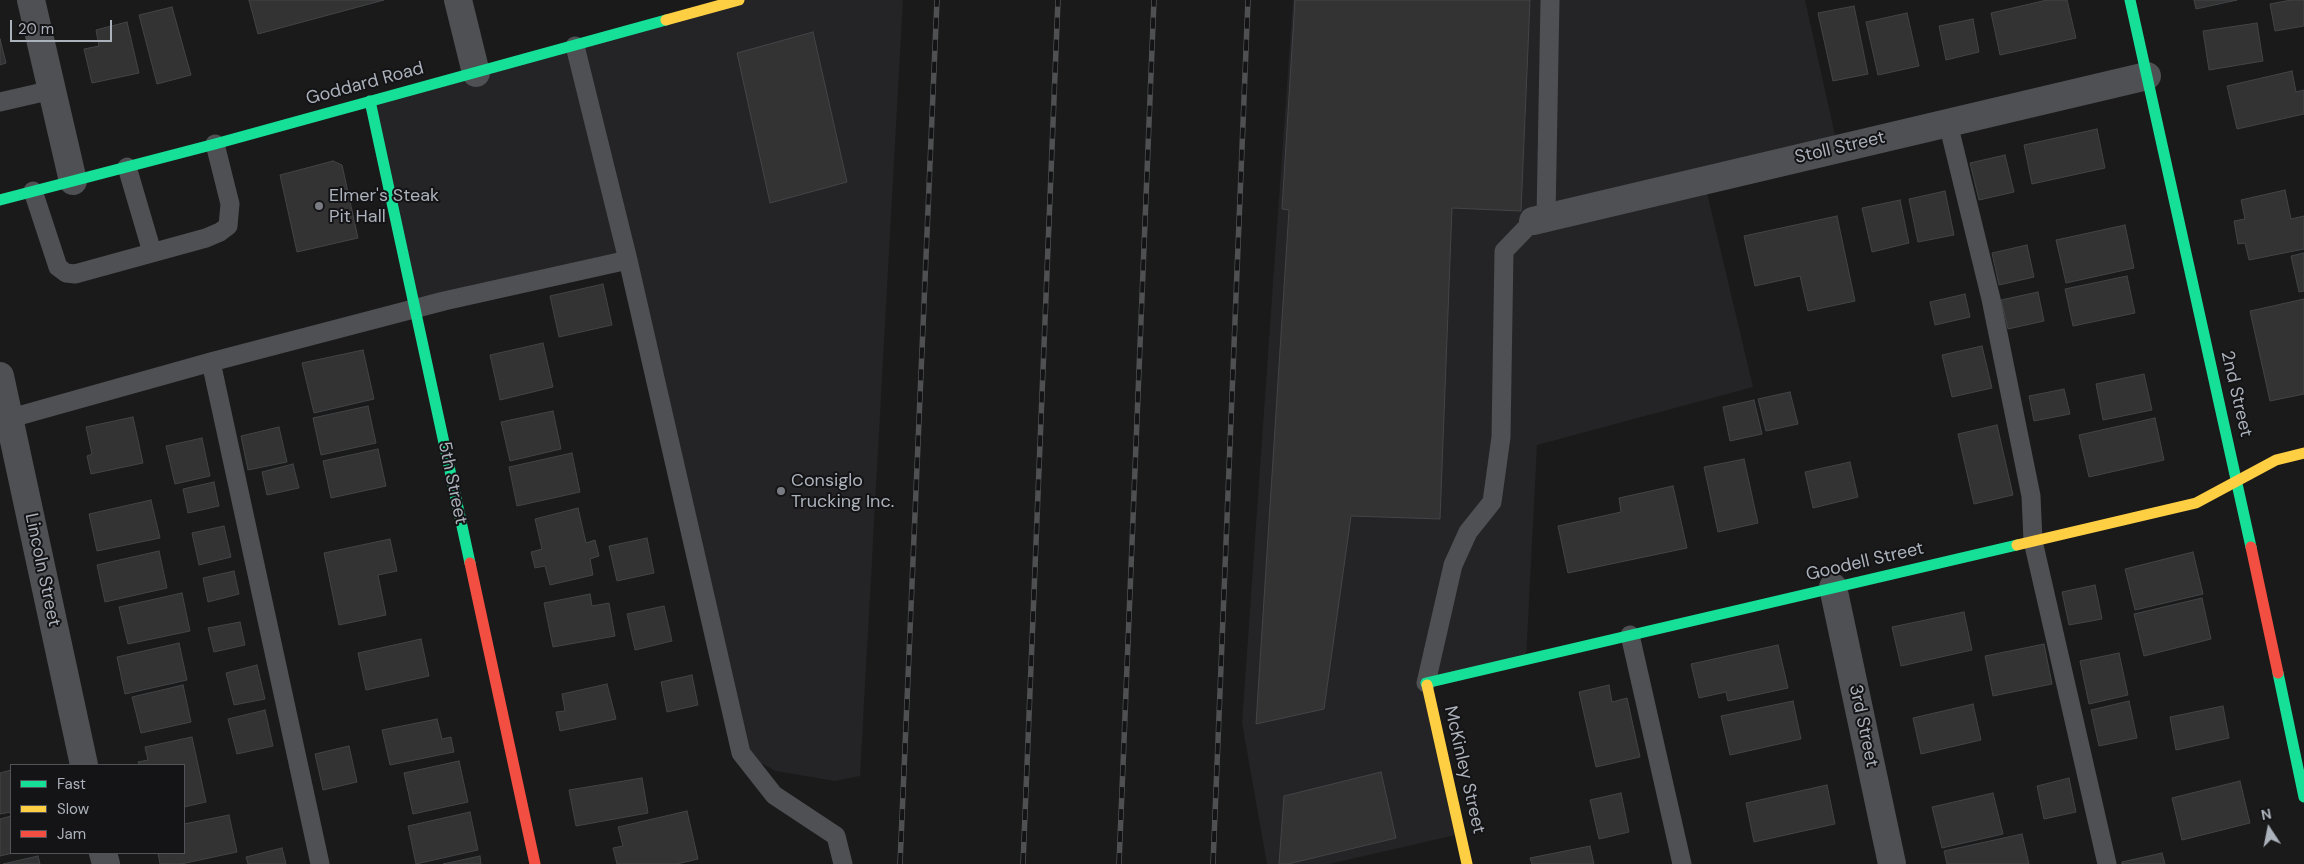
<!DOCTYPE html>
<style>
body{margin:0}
#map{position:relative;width:2304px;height:864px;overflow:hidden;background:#1a1a1a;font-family:"DM Sans",sans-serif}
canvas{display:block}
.legend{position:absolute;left:10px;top:764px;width:175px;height:90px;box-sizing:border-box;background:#141416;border:1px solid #515358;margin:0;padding:6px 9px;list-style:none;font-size:15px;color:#acb2bb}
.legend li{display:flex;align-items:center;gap:10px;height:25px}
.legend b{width:25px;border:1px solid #515358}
.north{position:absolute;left:2244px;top:804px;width:50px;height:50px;-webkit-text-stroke:4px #141416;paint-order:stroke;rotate:349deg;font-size:14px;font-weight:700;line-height:20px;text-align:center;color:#acb2bb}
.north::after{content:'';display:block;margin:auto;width:18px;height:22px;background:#acb2bb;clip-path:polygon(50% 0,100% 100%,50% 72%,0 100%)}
.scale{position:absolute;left:10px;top:20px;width:102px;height:22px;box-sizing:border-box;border:2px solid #acb2bb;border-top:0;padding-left:6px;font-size:15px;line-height:18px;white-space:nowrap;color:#acb2bb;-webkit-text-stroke:4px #141416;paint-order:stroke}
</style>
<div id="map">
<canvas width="2304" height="864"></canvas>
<ul class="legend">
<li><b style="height:6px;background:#16e098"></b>Fast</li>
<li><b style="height:6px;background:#ffcf43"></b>Slow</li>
<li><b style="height:6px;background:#f24e42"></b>Jam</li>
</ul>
<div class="north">N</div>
<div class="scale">20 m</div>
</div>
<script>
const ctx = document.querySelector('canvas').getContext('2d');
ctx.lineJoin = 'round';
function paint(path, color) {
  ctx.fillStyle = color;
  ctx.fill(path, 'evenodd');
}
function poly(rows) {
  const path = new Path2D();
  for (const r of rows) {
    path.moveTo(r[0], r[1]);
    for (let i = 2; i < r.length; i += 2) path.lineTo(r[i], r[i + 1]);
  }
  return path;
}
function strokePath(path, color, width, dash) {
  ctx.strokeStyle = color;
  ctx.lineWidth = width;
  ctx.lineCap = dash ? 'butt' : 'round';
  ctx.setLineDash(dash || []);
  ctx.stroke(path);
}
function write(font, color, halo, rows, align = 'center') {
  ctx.font = font + ' "DM Sans",sans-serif';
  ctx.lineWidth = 4;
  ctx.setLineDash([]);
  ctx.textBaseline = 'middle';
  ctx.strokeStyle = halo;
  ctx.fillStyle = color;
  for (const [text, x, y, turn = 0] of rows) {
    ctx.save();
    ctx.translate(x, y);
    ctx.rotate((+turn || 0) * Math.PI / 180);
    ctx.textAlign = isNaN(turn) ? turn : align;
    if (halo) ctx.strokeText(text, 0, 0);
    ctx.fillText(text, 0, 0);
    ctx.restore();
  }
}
paint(poly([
 [739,0,903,0,860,776,835,781,776,771,741,753,628,260,415,310,370,101],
 [1293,0,1805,0,1838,149,1704,180,1753,387,1537,445,1526,660,1426,683,1460,834,1329,864,1267,864,1242,723]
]), '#242426');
const building = poly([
 [249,0,384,0,258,34,249,0],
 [1295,0,1530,0,1521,211,1452,208,1440,519,1351,516,1324,709,1256,724,1289,210,1282,209,1295,0],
 [2047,0,2067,0,2076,38,2000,55,1991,13,2047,0],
 [2194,0,2237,0,2196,9,2194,0],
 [2291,0,2304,0,2304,26,2275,31,2270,4,2291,0],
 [1854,6,1868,74,1833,81,1818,13,1854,6],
 [172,7,191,75,157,84,139,15,172,7],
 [1907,13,1919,66,1878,75,1866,22,1907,13],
 [1973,19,1979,52,1946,60,1939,26,1973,19],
 [127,22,139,73,92,83,84,49,99,46,96,30,127,22],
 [2257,23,2263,61,2209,70,2203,31,2257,23],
 [813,32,847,182,770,203,737,53,813,32],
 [0,39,6,63,0,65,0,39],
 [2292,71,2296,92,2304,90,2304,114,2237,129,2227,86,2292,71],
 [2097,129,2105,168,2032,184,2024,145,2097,129],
 [2005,155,2014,192,1979,200,1970,163,2005,155],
 [333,161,342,165,358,238,297,252,280,175,333,161],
 [2285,190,2291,219,2304,216,2304,249,2249,260,2245,243,2238,244,2234,221,2245,219,2241,200,2285,190],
 [1945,191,1954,235,1918,242,1909,199,1945,191],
 [1900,200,1909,243,1872,252,1862,208,1900,200],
 [1837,216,1855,301,1808,311,1800,276,1755,286,1744,236,1837,216],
 [2125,225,2134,268,2066,283,2056,240,2125,225],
 [2027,245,2034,277,1999,285,1992,253,2027,245],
 [2304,253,2304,291,2299,292,2291,256,2304,253],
 [2127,276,2135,313,2073,326,2065,289,2127,276],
 [603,284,612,325,559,337,550,296,603,284],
 [2038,292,2044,321,2008,329,2001,300,2038,292],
 [1965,294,1970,317,1935,325,1930,302,1965,294],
 [2304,299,2304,394,2270,401,2250,311,2304,299],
 [543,343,553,387,500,400,490,355,543,343],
 [1982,346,1992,388,1952,397,1942,355,1982,346],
 [363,350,374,399,314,413,302,363,363,350],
 [2144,374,2152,410,2103,420,2096,384,2144,374],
 [2064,389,2070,414,2034,421,2029,396,2064,389],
 [1790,392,1798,424,1766,431,1758,399,1790,392],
 [1754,400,1762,434,1730,441,1723,407,1754,400],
 [368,406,376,443,321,455,313,418,368,406],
 [553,411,561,449,510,461,501,422,553,411],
 [133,417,143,463,91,474,87,456,92,454,86,427,133,417],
 [2155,418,2164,460,2089,477,2079,435,2155,418],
 [1997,425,2013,495,1974,504,1958,434,1997,425],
 [279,427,287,462,248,470,241,436,279,427],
 [202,438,210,476,175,484,166,446,202,438],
 [378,449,386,486,331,498,323,461,378,449],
 [572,453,580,492,517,506,509,467,572,453],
 [1744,459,1758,523,1718,532,1704,467,1744,459],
 [1850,462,1858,497,1813,508,1805,472,1850,462],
 [293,464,299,488,267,495,262,472,293,464],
 [214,482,219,506,188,513,183,489,214,482],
 [1673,486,1687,548,1568,573,1558,526,1621,512,1619,498,1673,486],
 [151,500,160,538,97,551,89,514,151,500],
 [578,508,586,543,595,540,599,556,590,559,593,575,550,585,545,566,535,568,531,552,542,549,535,519,578,508],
 [224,526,231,557,199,565,192,533,224,526],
 [647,538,654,573,617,581,609,546,647,538],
 [390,539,397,571,378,575,386,615,339,625,324,553,390,539],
 [159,551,167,588,105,602,97,565,159,551],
 [2193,552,2203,594,2135,610,2125,569,2193,552],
 [234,571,239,594,208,602,203,578,234,571],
 [2095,585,2102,619,2069,625,2062,592,2095,585],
 [182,593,190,631,128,644,119,607,182,593],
 [590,594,592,606,609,603,615,636,553,647,544,603,590,594],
 [2202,598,2211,639,2144,656,2134,614,2202,598],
 [664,606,672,641,635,650,627,614,664,606],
 [1964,612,1972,650,1901,666,1892,627,1964,612],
 [240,622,245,645,214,652,208,628,240,622],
 [421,639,429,676,366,690,358,653,421,639],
 [179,643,187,680,125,694,117,657,179,643],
 [2044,644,2052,684,1993,696,1985,656,2044,644],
 [1778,645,1788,688,1728,701,1726,692,1699,698,1691,664,1778,645],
 [2119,653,2128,695,2089,704,2080,661,2119,653],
 [257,665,265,699,234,705,226,673,257,665],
 [692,675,698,705,667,712,661,682,692,675],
 [607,684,616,719,560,731,556,712,565,711,562,694,607,684],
 [183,685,191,722,141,733,132,697,183,685],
 [1609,685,1612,702,1627,698,1640,757,1596,767,1579,692,1609,685],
 [1793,701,1801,739,1730,755,1721,716,1793,701],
 [2129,701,2137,738,2099,746,2091,710,2129,701],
 [1973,704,1981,740,1921,754,1913,718,1973,704],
 [2223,706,2229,738,2176,750,2170,717,2223,706],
 [265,710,273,746,237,754,228,719,265,710],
 [437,719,442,739,451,737,454,752,390,765,382,730,437,719],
 [192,737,206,802,184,807,184,765,139,765,138,762,148,760,145,747,192,737],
 [349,746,357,782,323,790,315,754,349,746],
 [459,761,468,802,413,814,404,773,459,761],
 [11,770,11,812,0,814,0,773,11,770],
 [1381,772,1396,838,1288,864,1279,864,1284,796,1381,772],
 [642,778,648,813,576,826,569,790,642,778],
 [2069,778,2076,812,2044,819,2037,786,2069,778],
 [2240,781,2250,823,2182,840,2172,798,2240,781],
 [1827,785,1835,824,1754,842,1746,803,1827,785],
 [1621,793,1629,832,1599,839,1590,800,1621,793],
 [1993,793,2003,834,1942,848,1932,807,1993,793],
 [687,811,698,859,677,864,617,864,613,848,623,846,618,827,687,811],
 [470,812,478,850,416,864,408,826,470,812],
 [229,815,237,852,181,864,160,864,158,853,184,853,184,824,229,815],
 [11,816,13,853,0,856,0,819,11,816],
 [2022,834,2029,864,1947,864,1944,851,2022,834],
 [1590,846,1594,864,1532,864,1530,858,1590,846],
 [282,848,286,864,248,864,246,857,282,848],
 [2162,853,2165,864,2122,864,2122,862,2162,853],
 [38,856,40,864,3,864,38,856],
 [480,856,481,864,443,864,480,856]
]);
paint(building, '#333334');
strokePath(building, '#424446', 1);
strokePath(poly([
 [575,46,628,260],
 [0,102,52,90],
 [1948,123,1991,299,2031,496,2033,541,2107,864],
 [127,167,152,252],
 [33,191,58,267,66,273,75,274,206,238,220,232,228,226,230,204,215,144],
 [1546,217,1550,0],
 [211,362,320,864],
 [0,421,211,362,444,301,628,260,741,753,774,795,836,836,843,864],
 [1630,635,1682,864],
 [1426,683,1453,565,1468,532,1492,502,1501,437,1504,251,1533,221]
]), '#4e5053', 19);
strokePath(poly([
 [31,0,73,181],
 [458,0,476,73],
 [1533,221,2147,76],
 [0,376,84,765],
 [1833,587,1892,864],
 [103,853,106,864]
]), '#4e5053', 28);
strokePath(poly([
 [2130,0,2251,547],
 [370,101,470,563],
 [0,200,215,144,666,20],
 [2278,673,2304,797],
 [1427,685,1426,683,2017,545]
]), '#16e098', 11);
strokePath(poly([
 [666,20,739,0],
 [2017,545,2196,503,2276,460,2304,453],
 [1427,685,1467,864]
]), '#ffcf43', 11);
strokePath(poly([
 [2251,547,2278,673],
 [470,563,535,864]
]), '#f24e42', 11);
const rail = poly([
 [900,864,937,0],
 [1023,864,1058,0],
 [1119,864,1154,0],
 [1213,864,1248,0]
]);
strokePath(rail, '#4e5052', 5.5);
strokePath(rail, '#141416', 4, [11]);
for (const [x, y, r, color] of [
 [319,206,5,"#797d83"],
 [781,491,5,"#797d83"]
]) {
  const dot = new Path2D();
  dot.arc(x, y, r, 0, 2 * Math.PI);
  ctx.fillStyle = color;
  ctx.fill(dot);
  strokePath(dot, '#141416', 2);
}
write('18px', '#acb2bb', '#141416', [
 ["Goddard Road",365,84,-15],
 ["Stoll Street",1840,148,-13],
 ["2nd Street",2236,394,77],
 ["5th Street",452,483,78],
 ["Goodell Street",1865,562,-13],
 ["Lincoln Street",42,570,78],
 ["3rd Street",1863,726,78],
 ["McKinley Street",1464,770,77]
]);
write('18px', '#acb2bb', '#141416', [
 ["Elmer's Steak",329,196],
 ["Pit Hall",329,217],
 ["Consiglo",791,481],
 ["Trucking Inc.",791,502]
], 'left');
</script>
